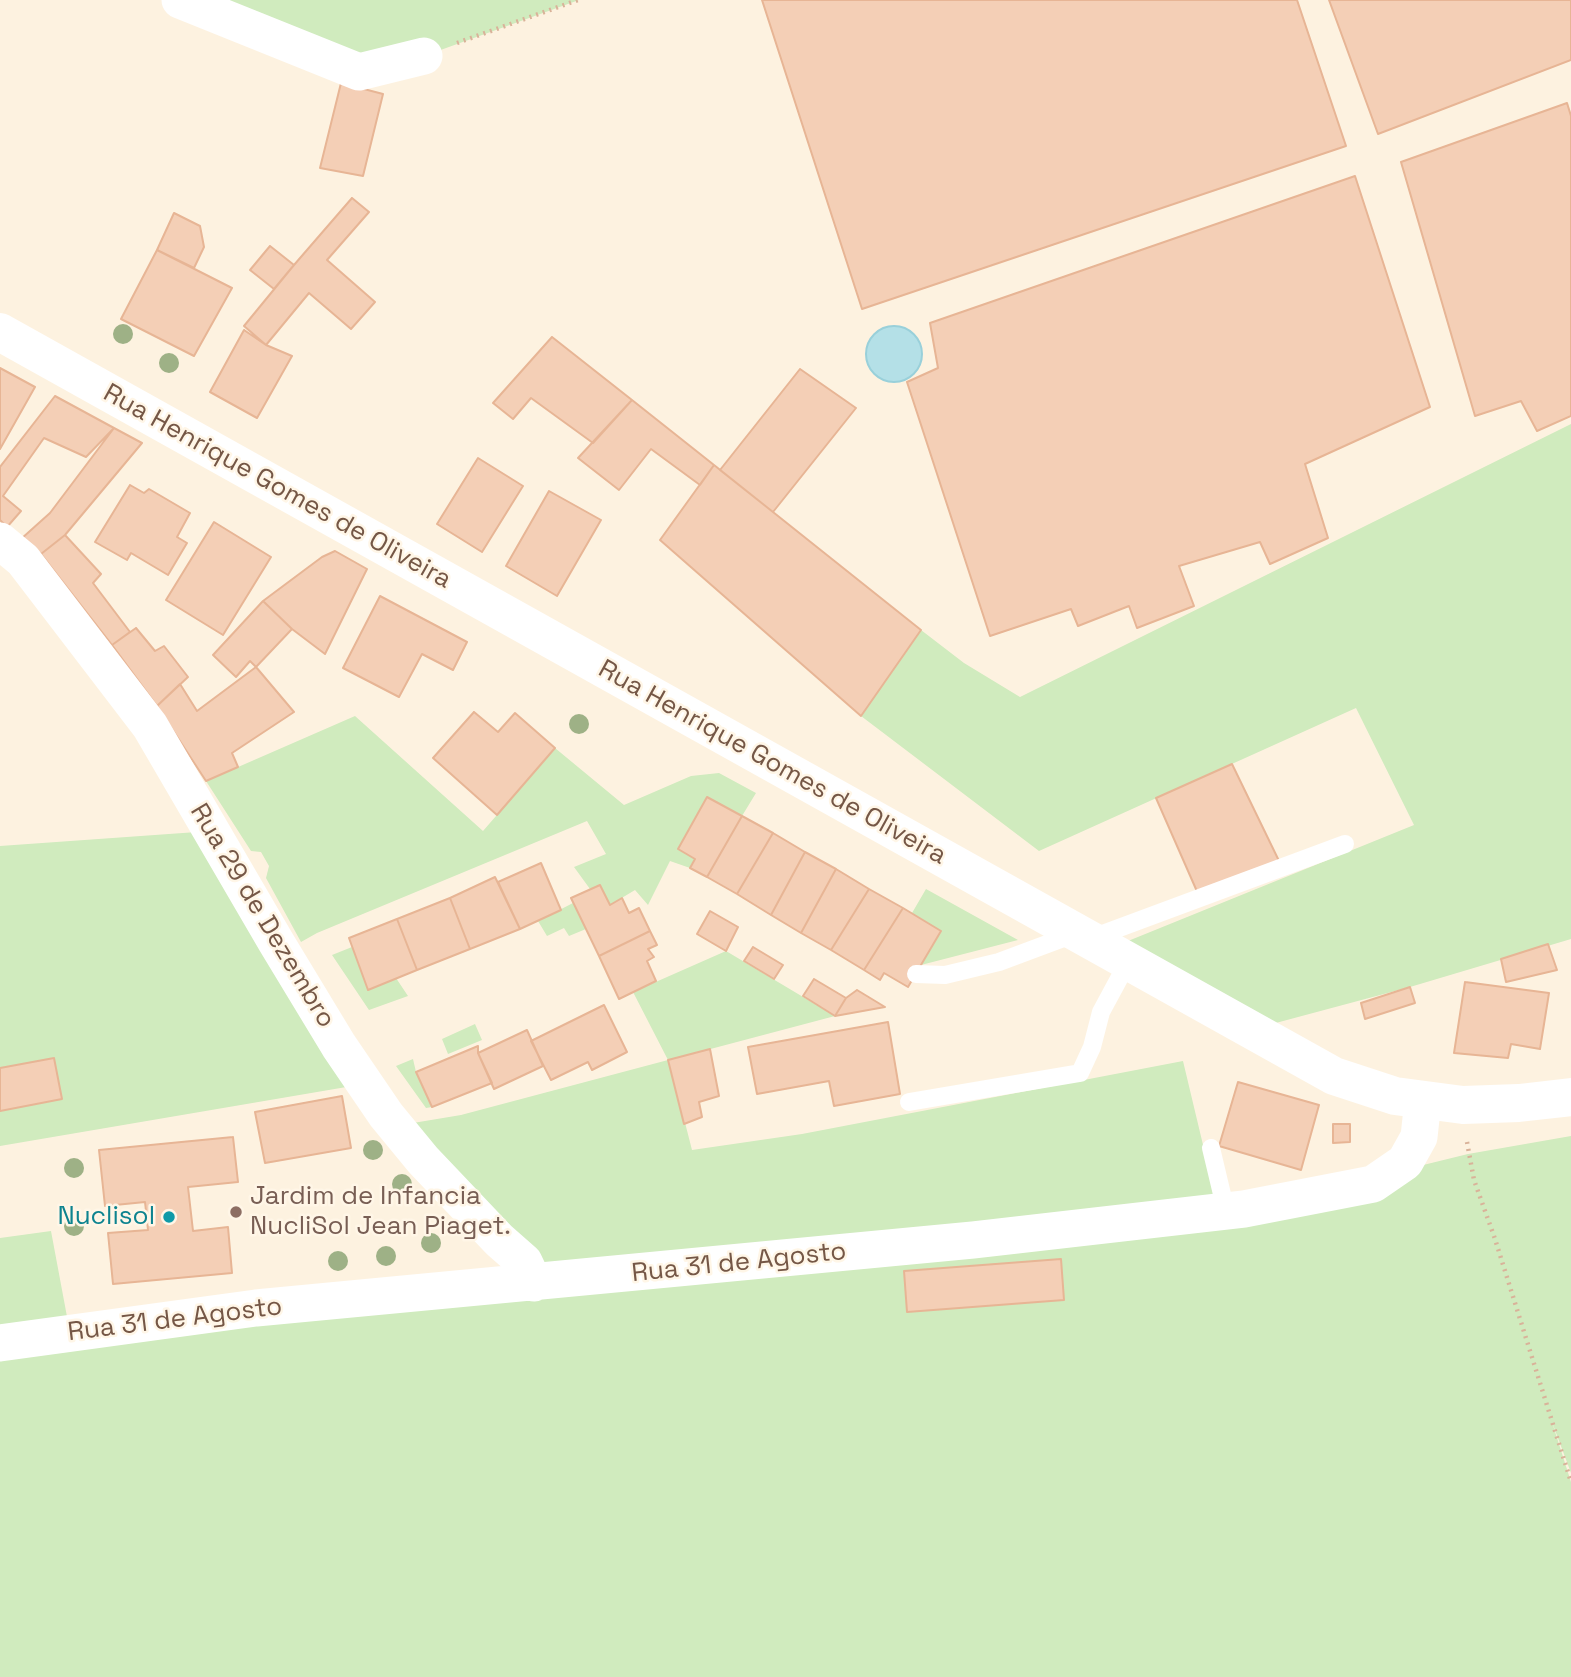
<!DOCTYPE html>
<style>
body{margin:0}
canvas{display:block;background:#fdf2e0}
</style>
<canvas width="1571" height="1677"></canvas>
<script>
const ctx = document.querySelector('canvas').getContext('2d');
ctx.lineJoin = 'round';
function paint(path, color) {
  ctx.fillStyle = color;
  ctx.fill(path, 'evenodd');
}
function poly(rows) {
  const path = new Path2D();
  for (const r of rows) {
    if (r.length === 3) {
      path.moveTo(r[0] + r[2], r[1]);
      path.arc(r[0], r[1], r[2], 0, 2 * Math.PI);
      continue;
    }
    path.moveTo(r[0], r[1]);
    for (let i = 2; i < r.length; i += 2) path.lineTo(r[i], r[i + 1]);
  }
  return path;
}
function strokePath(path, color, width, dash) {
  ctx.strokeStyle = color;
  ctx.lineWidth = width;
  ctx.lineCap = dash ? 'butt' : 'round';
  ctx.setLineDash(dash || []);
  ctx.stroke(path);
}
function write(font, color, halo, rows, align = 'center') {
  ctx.font = font + ' "Space Grotesk",sans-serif';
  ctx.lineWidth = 5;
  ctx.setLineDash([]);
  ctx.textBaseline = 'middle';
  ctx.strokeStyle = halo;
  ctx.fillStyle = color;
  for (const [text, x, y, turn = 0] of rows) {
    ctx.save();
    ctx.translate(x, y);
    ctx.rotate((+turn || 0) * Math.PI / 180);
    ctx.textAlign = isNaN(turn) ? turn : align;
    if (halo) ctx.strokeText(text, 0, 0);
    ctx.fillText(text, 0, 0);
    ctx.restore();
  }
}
paint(poly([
 [180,0,579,0,424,56,359,72],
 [1571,424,1571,939,1410,987,1272,1024,1128,941,1414,825,1356,708,1039,851,861,716,921,630,964,663,1020,697],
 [355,716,483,831,555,748,624,805,691,776,719,773,756,793,742,816,707,797,695,859,690,868,670,861,648,905,635,890,610,905,600,885,590,889,574,867,606,854,587,821,317,933,301,942,266,878,269,866,261,852,251,851,206,781],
 [211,831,364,1084,0,1146,0,846],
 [926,889,1018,940,921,965,941,931,912,913],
 [573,903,586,929,569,936,564,928,547,936,538,921],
 [352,947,396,978,408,996,369,1010,332,955],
 [726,951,835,1016,669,1060,692,1150,802,1134,1183,1061,1214,1191,1244,1209,1468,1154,1571,1136,1571,1473,1552,1422,1571,1482,1571,1677,0,1677,0,1344,534,1283,395,1126,461,1115,668,1060,633,992],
 [475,1024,482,1040,448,1054,442,1039],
 [413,1059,416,1072,432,1107,426,1108,396,1066],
 [51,1231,68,1322,0,1331,0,1238]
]), '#d0ebbe');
const water = poly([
 [894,354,28]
]);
paint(water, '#b4e0e7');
strokePath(water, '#99d0da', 2);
const building = poly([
 [762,0,1297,0,1346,146,862,309,762,0],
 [1329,0,1571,0,1571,60,1378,134,1329,0],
 [341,83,383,94,363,176,320,168,341,83],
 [1567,103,1571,116,1571,416,1537,431,1521,401,1475,416,1401,162,1567,103],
 [1355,176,1430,407,1305,464,1328,538,1270,564,1260,542,1179,566,1194,606,1137,628,1129,606,1078,626,1071,609,990,636,907,382,938,368,930,323,1355,176],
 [352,198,369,212,327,260,375,302,351,329,309,293,266,345,244,326,294,265,352,198],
 [174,213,200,226,204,247,194,268,157,250,174,213],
 [270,246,294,265,274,289,250,270,270,246],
 [157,250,232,288,194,356,121,319,157,250],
 [244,330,266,345,292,356,257,418,210,392,244,330],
 [552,337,632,400,593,443,531,398,513,419,493,403,552,337],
 [0,368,35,387,0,449,0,368],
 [800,369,856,408,773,512,720,470,800,369],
 [55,396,114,428,86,457,44,438,3,496,21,511,7,527,0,520,0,467,55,396],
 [632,400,714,465,700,485,651,449,619,490,578,458,632,400],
 [114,428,142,443,65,535,41,554,21,539,50,513,114,428],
 [478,458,523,486,482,552,437,524,478,458],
 [714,465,921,630,861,716,660,540,714,465],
 [130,485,144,493,149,489,190,513,177,537,187,543,168,575,131,553,127,560,95,542,130,485],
 [549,491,601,520,557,596,506,566,549,491],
 [214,522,271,557,223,635,166,600,214,522],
 [65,535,101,574,93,583,130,632,112,645,41,554,65,535],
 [335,551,367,569,325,654,292,629,263,601,322,557,335,551],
 [380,596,467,642,453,670,422,654,399,697,343,668,380,596],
 [263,601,292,629,256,667,250,661,236,677,213,655,263,601],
 [136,628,155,651,164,646,188,677,157,706,112,645,136,628],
 [256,667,294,712,232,753,238,767,206,781,157,706,180,684,197,711,256,667],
 [474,712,498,732,515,713,555,748,497,815,433,758,474,712],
 [1232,764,1281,865,1199,896,1156,798,1232,764],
 [707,797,742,816,707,877,690,868,695,859,678,849,707,797],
 [742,816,773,833,737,894,707,877,742,816],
 [773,833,805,852,771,915,737,894,773,833],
 [805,852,836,869,801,933,771,915,805,852],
 [541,863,561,910,520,929,498,882,541,863],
 [836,869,869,889,831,950,801,933,836,869],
 [495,877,520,929,470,949,450,898,495,877],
 [600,885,610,905,622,898,629,913,639,908,650,931,599,956,571,898,600,885],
 [869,889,903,908,864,970,831,950,869,889],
 [450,898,470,949,417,970,397,919,450,898],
 [903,908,941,931,908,987,884,973,880,980,864,970,903,908],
 [710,911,738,927,726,951,697,934,710,911],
 [397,919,417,970,368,990,349,938,397,919],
 [650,931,657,945,648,949,654,957,647,961,656,981,619,999,599,956,650,931],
 [1548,944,1557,970,1506,982,1501,959,1548,944],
 [753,947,783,965,774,979,744,961,753,947],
 [814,979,846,998,835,1016,803,996,814,979],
 [1465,982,1549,993,1540,1049,1511,1044,1508,1058,1454,1053,1465,982],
 [1410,987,1415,1003,1365,1019,1361,1003,1410,987],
 [857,990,885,1007,835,1016,846,998,857,990],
 [604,1005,627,1052,592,1070,588,1062,551,1080,531,1041,604,1005],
 [888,1022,900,1094,834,1106,829,1081,757,1094,748,1047,888,1022],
 [527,1030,543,1066,494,1089,478,1053,527,1030],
 [478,1046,478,1053,492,1083,432,1107,416,1072,478,1046],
 [710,1049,719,1096,699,1102,702,1117,684,1124,668,1060,710,1049],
 [54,1058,62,1099,0,1111,0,1068,54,1058],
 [1238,1082,1319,1105,1301,1170,1219,1146,1238,1082],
 [342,1096,351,1148,265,1163,255,1112,342,1096],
 [1333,1124,1350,1124,1350,1142,1333,1143,1333,1124],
 [233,1137,238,1182,188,1187,193,1231,228,1227,232,1273,113,1284,108,1233,148,1230,145,1202,105,1206,99,1150,233,1137],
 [1061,1259,1064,1300,907,1312,904,1271,1061,1259]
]);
paint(building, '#f4cfb6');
strokePath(building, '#e7b595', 2);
strokePath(poly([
 [457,43,578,0],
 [1467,1142,1474,1180,1495,1239,1571,1482]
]), '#d9b299', 4.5, [2, 5]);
strokePath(poly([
 [1092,938,1345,844],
 [916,974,945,975,999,962,1074,934],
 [909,1102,1080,1073,1092,1047,1101,1012,1128,962],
 [1211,1148,1226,1211]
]), '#fff', 18);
strokePath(poly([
 [180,0,359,72,424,56],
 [0,541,23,560,150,726,276,942,339,1046,386,1115,423,1160,499,1240,524,1262,534,1283],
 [0,1343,256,1308,973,1240,1244,1209,1373,1184,1405,1162,1419,1137,1423,1100]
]), '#fff', 37);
strokePath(poly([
 [0,332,1334,1076,1395,1096,1463,1105,1519,1103,1571,1097]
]), '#fff', 38);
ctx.fillStyle = '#9eb186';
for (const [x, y] of [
 [123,334],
 [169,363],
 [579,724],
 [373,1150],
 [74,1168],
 [402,1184],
 [74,1226],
 [431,1243],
 [386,1256],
 [338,1261]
]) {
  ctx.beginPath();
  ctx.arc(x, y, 10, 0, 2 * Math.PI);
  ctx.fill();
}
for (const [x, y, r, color] of [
 [236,1212,7,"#8d6e63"],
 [169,1217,7,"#0f9aa8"]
]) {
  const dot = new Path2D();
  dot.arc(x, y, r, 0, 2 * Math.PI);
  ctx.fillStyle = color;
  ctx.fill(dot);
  strokePath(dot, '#fff6e7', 2.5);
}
write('26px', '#755746', '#fff6e7', [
 ["Rua Henrique Gomes de Oliveira",277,487,29],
 ["Rua Henrique Gomes de Oliveira",772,763,29],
 ["Rua 29 de Dezembro",262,916,59],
 ["Rua 31 de Agosto",739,1263,-6],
 ["Rua 31 de Agosto",175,1320,-7]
]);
write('26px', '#785e54', '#fff6e7', [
 ["Jardim de Infancia",250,1197],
 ["NucliSol Jean Piaget.",250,1227]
], 'left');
write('26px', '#0d838f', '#fff6e7', [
 ["Nuclisol",155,1217]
], 'right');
</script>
